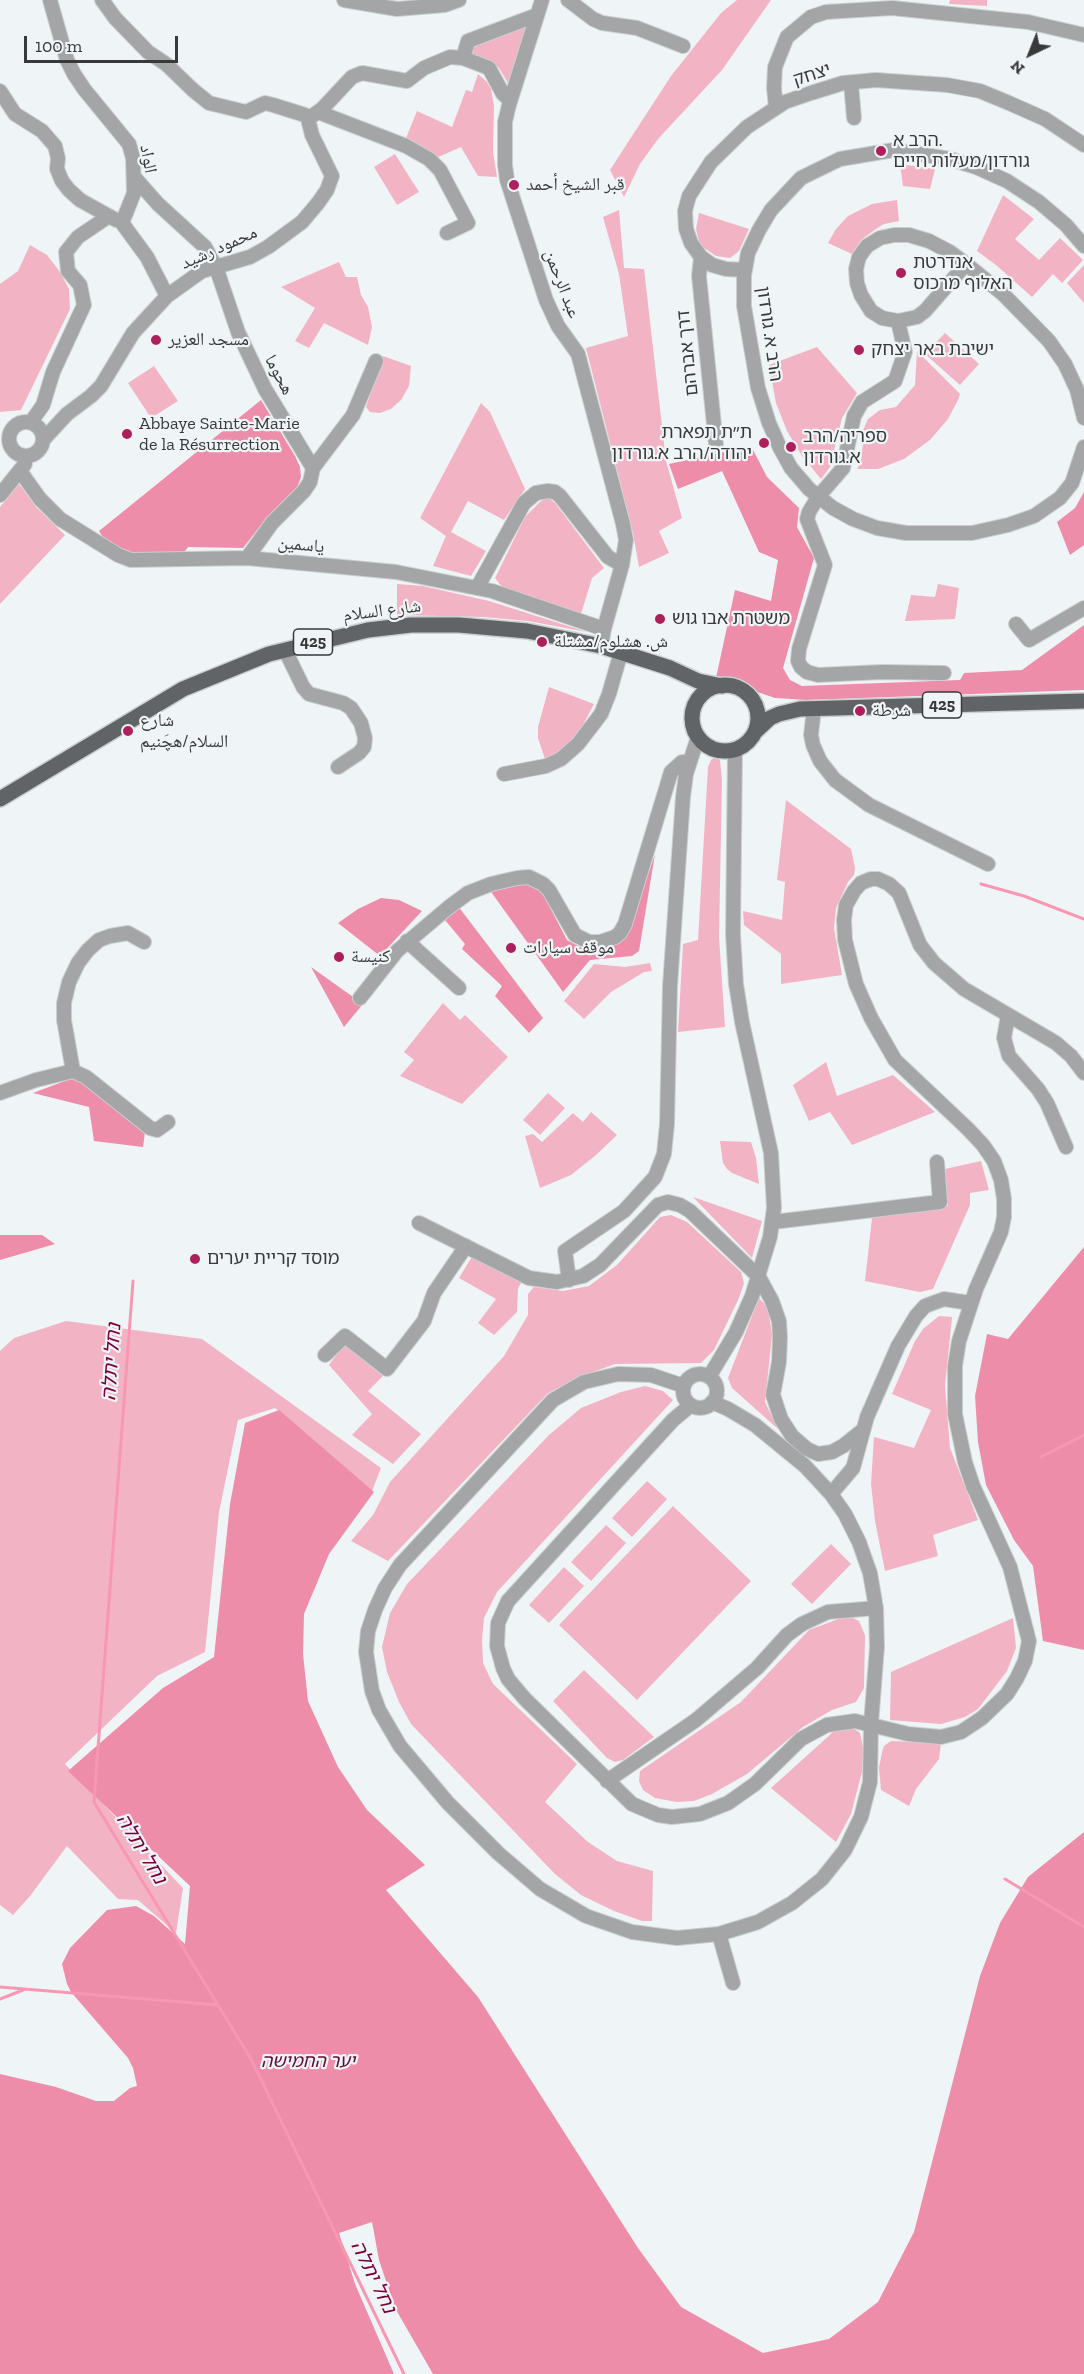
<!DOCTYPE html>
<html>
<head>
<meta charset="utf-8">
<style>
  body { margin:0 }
  #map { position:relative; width:1084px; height:2374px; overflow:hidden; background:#eff4f6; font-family:"Zilla Slab",serif }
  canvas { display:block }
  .north { position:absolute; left:1000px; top:24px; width:60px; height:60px; -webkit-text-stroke:4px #eff4f6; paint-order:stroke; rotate:223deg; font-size:16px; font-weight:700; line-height:24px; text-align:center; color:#37393a }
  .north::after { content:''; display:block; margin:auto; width:21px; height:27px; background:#37393a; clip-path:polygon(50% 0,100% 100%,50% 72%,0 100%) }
  .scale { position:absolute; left:24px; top:36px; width:154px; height:27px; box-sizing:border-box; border:3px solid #37393a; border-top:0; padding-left:8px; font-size:18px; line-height:21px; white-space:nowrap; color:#37393a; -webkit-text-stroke:4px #eff4f6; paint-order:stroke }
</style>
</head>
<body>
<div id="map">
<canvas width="1084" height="2374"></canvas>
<div class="north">N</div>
<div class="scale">100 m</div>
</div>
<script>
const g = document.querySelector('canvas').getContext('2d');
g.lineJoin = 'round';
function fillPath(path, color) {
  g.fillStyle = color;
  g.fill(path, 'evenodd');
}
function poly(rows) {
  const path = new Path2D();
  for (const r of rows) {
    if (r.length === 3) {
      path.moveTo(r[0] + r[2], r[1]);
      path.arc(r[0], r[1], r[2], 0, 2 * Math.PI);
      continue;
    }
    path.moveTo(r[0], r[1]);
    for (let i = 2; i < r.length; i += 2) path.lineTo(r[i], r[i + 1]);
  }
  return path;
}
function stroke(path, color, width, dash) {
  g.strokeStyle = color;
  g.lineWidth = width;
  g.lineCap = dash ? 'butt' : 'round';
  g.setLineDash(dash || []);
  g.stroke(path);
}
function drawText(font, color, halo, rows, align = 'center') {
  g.font = font + ' "Zilla Slab","Noto Naskh Arabic","Noto Sans Hebrew",serif';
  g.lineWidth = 4.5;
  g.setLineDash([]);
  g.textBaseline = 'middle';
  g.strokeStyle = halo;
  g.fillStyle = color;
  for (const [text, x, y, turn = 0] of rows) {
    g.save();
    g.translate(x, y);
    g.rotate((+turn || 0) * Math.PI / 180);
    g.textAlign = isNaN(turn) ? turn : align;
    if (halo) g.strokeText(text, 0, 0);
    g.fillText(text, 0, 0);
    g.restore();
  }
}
fillPath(poly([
  [737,0,771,0,722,70,658,139,640,164,624,197,610,170,671,76,721,13],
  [950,0,987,0,987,6,949,4],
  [526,26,508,83,499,68,490,60,469,55,475,42],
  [478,74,487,82,491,89,494,106,493,152,497,177,478,176,461,147,436,158,406,138,417,111,452,127,466,90,472,92],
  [395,154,419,192,397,205,374,167],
  [900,164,935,169,930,189,903,186],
  [1003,195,1034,219,1015,239,1039,260,1060,238,1083,260,1062,283,1053,274,1032,297,996,265,977,251],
  [897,200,899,221,884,224,876,229,861,240,852,254,828,243,836,229,848,216,872,204],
  [619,210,624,268,644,269,666,461,682,518,659,531,669,553,639,567,633,533,586,348,628,336,619,274,603,217],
  [699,213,749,229,739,251,730,258,716,256,700,245,696,229],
  [30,245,47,255,60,272,69,289,70,309,21,410,0,412,0,284,18,271],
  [339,262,346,277,357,277,361,295,368,307,372,327,368,345,324,323,309,348,295,341,315,308,281,287],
  [1084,265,1084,303,1067,283],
  [945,333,979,364,960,385,925,354],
  [817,347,857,393,842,418,830,467,821,479,802,456,787,431,776,403,769,365],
  [917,351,960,394,958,400,948,419,930,440,904,459,878,469,857,469,861,462,863,443,861,435,868,419,880,410,896,407,915,385],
  [383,356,411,366,409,386,401,400,391,409,380,413,370,412,366,407],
  [154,366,178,401,151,418,128,383],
  [481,403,490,412,525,489,504,520,468,501,451,532,486,551,471,576,433,566,446,536,420,518],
  [19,484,37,508,65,535,0,604,0,507],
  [549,498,555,503,604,568,592,578,581,614,502,587,495,578,525,517,541,501],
  [397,584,423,586,489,601,587,632,528,621,484,617,397,615],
  [938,584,959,588,955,619,905,621,911,595,935,597],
  [549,687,594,704,581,729,569,742,560,752,545,759,538,738,538,727],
  [715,757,720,760,722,780,719,937,725,1027,678,1032,683,944,698,940,708,767,711,760],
  [786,800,851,849,855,868,854,875,848,882,836,908,834,928,842,975,781,984,781,954,744,925,743,911,782,920,785,882,777,880],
  [650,963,652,971,644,972,611,992,584,1019,564,1001,594,964,625,967],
  [443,1003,460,1020,465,1015,508,1057,462,1104,400,1076,414,1060,404,1052],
  [826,1062,837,1096,893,1075,935,1112,852,1145,830,1112,809,1121,793,1085],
  [548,1093,565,1108,540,1135,523,1120],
  [591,1112,617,1135,596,1155,571,1175,540,1188,525,1136,533,1134,542,1142,573,1113,583,1122],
  [720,1141,751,1142,756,1158,759,1184,732,1173,727,1169,723,1163],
  [981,1161,989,1190,970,1193,970,1205,933,1289,920,1292,865,1281,872,1218,948,1206,945,1169],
  [693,1197,762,1221,752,1258],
  [671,1215,687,1222,741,1272,744,1283,739,1298,714,1350,701,1363,615,1364,582,1376,548,1393,388,1561,351,1541,373,1515,390,1482,504,1356,528,1315,528,1294,534,1287,563,1291,589,1286,617,1265,660,1217],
  [473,1255,522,1282,518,1288,517,1312,494,1335,478,1323,496,1299,459,1278],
  [759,1298,768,1308,772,1335,765,1402,778,1429,732,1388,728,1378],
  [939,1316,952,1317,945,1386,950,1448,978,1520,933,1535,938,1556,885,1571,875,1521,871,1484,874,1437,914,1448,931,1410,892,1394,915,1341,923,1329],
  [66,1321,202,1339,381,1468,372,1491,275,1408,238,1420,219,1512,205,1652,157,1676,65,1764,183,1888,176,1933,138,1900,118,1899,67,1846,30,1896,13,1915,0,1905,0,1351,14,1338],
  [344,1344,383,1376,368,1391,421,1434,393,1464,352,1435,372,1414,329,1365],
  [645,1386,663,1391,673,1400,497,1592,484,1618,482,1640,483,1663,493,1684,577,1764,545,1802,588,1842,617,1861,653,1871,652,1921,642,1921,614,1911,581,1895,555,1874,411,1724,399,1702,387,1672,382,1647,390,1613,407,1584,549,1435,581,1408,621,1392],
  [647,1481,667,1499,632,1537,612,1518],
  [673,1506,751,1581,637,1700,559,1625],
  [606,1525,626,1543,591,1581,571,1562],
  [831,1544,851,1564,812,1604,791,1584],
  [564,1567,584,1586,549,1623,529,1605],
  [851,1617,859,1621,865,1635,864,1688,856,1702,832,1710,803,1727,747,1774,712,1794,694,1801,677,1802,655,1798,643,1790,639,1781,640,1771,741,1702,809,1630,841,1618],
  [1013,1618,1016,1648,1007,1671,978,1709,965,1717,941,1724,890,1720,891,1672],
  [584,1670,654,1737,623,1760,615,1762,607,1758,553,1701],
  [853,1728,860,1733,863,1748,862,1772,851,1814,836,1842,771,1788,833,1732],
  [891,1741,941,1743,939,1759,916,1789,909,1806,881,1790,879,1768,882,1752,884,1746]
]), '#f2b4c4');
fillPath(poly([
  [261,400,295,456,300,467,301,477,297,488,265,520,243,548,188,547,183,554,133,556,122,552,104,539,99,531],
  [751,446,767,477,799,508,797,527,814,558,783,668,790,680,802,686,960,680,964,673,1022,670,1084,625,1084,690,807,700,775,698,716,678,735,590,771,601,778,560,759,552,722,471,678,489,669,464],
  [1084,492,1084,545,1070,555,1057,522,1075,508],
  [655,854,639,951,632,956,590,960,563,992,489,889,524,883,533,885,543,894,567,940,582,948,600,949,620,941,629,930],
  [381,898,399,900,422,911,380,956,338,923,358,909],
  [458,906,543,1018,529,1033,495,996,502,986,462,949,465,944,445,920],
  [311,967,363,1004,344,1027],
  [70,1079,78,1079,145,1132,143,1147,94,1141,89,1107,33,1093],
  [0,1235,42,1235,55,1244,0,1260],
  [1084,1247,1084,1650,1043,1641,1033,1566,1014,1540,986,1485,978,1442,975,1396,987,1334,1008,1339],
  [279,1410,374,1492,329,1554,304,1614,303,1654,308,1701,338,1767,367,1810,425,1865,386,1890,478,1997,638,2248,681,2307,763,2353,829,2339,878,2302,914,2232,980,1976,1000,1923,1028,1877,1084,1832,1084,2374,433,2374,395,2308,379,2260,372,2222,339,2233,355,2284,394,2374,0,2374,0,2074,56,2087,96,2101,114,2101,130,2088,137,2086,133,2068,128,2058,71,1992,67,1984,62,1964,70,1948,107,1910,136,1906,154,1916,185,1944,190,1886,68,1771,163,1688,214,1657,230,1504,245,1423]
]), '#ed8da9');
stroke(poly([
  [981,884,1024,896,1084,919],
  [133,1281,94,1802,251,2059,404,2374],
  [1041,1457,1084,1435],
  [1005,1879,1084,1927],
  [0,1987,218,2005],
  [0,1999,23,1990]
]), '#f997b3', 3);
const minor = poly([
  [50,0,67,60,74,74,84,89,129,144,133,158,134,193,122,223,147,257,167,296],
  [102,0,115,18,148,52,166,64,193,90,209,103,246,112,265,103,273,105,305,115,308,119],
  [344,0,397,9,445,5,459,0],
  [542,0,509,105,505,122,505,165,507,180,546,300,558,326,578,354,623,524,626,540,622,565,604,629,601,646],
  [568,0,593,19,602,23,637,28,683,46],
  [463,58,489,68,503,94,510,100],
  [851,83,854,118],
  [0,91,15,114,42,131,55,146,58,158,57,169,62,181,69,190,80,200,116,220],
  [776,108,774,88,775,67,787,37,811,17,826,12,892,8,1028,22,1084,35],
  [318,112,406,146,429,159,440,170,468,223,447,233],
  [308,119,322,109,352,77,362,73,407,81,424,68,450,57,463,58,468,41,537,15],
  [135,178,158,204,205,247,216,267,238,332,265,389,313,468,310,482,304,491,272,523,247,558],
  [1084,246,1066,225,1039,202,1007,181,976,167,950,159,894,150,840,159,801,178,771,210,759,230,748,253,744,276,744,306,758,388,769,423,780,448,791,468,809,489,833,508,853,519,877,528,906,533,972,533,1008,525,1034,516,1060,498,1072,483,1084,447],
  [701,257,699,276,716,445],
  [966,264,925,311,917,317,898,321,882,318,871,311,861,295,857,283,856,269,859,257,867,246,880,238,894,235,909,235,929,241,950,252,966,264,1003,294,1049,341,1065,364,1077,390,1084,418],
  [745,270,726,269,712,265,701,257,691,243,686,229,685,211,689,196,711,162,747,127,785,102,811,93,843,83,876,80,947,85,980,91,1009,103,1045,119,1084,145],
  [898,321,905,352,895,381,862,402,854,416,843,468,818,497,809,512,807,519,825,565,799,649,798,661,801,667,807,672,818,675,882,672,944,673],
  [26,439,17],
  [31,422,43,405,53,372,84,305,80,285,68,271,66,252,78,237,109,216],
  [43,440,67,414,91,396,101,386,133,333,167,296,202,271,250,257,268,247,302,222,318,203,327,190,332,176,312,135,308,119],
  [313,468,353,415,376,361],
  [20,471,40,499,60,519,118,555,131,560,247,558,396,572,492,591,604,629],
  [0,495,25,464],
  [477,588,524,503,536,493,548,491,555,492,560,496,608,557,622,565],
  [1016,624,1029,640,1084,608],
  [285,650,303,687,309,694,343,703,351,708,361,723,365,738,364,747,359,753,338,767],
  [814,709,811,735,813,745,820,761,835,780,869,805,988,864],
  [504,774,546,766,561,759,578,744,601,714,609,694,621,652],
  [407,941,459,988],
  [360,998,397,951,449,907,468,893,491,884,517,878,529,877,543,884,549,890,575,935,589,942,600,942,615,937,620,933,625,924,671,772,682,762,690,762],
  [1008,1015,1004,1038,1009,1056,1038,1089,1047,1103,1066,1147],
  [73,1071,64,1020,64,1003,69,982,78,963,88,950,99,940,110,936,128,933,144,942],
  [0,1093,36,1080,73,1071,86,1077,150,1128,157,1130,168,1122],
  [773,1222,940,1202,937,1162],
  [419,1223,529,1278,557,1282,583,1276,600,1265,658,1205,668,1202,680,1205,690,1211,759,1277,772,1301,779,1321,780,1337,779,1362,773,1395,781,1419,792,1436,807,1449,818,1454,832,1452,843,1446,863,1430],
  [569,1280,565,1251,624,1211,655,1177,664,1154,667,1124,670,986,683,797,686,774,698,737],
  [325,1355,345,1336,387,1369,424,1321,434,1293,466,1246],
  [700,1391,17],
  [709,1377,736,1332,752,1296,770,1237,774,1208,771,1153,742,1022,736,984,733,934,735,750],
  [684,1386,651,1375,618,1374,584,1382,553,1400,400,1565,385,1588,375,1610,368,1631,366,1652,372,1691,379,1710,400,1746,448,1803,498,1853,540,1889,586,1916,632,1932,677,1938,719,1934,758,1922,792,1903,822,1879,845,1850,861,1817,870,1782,871,1724,877,1647,876,1608,870,1573,859,1542,845,1514,831,1494,805,1466,755,1425,728,1409,712,1402],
  [691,1405,673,1420,508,1601,498,1623,497,1646,503,1668,508,1679,525,1699,632,1804,658,1815,672,1817,700,1814,728,1803,755,1784,801,1739,827,1725,855,1721,908,1734,941,1737,961,1732,982,1718,1007,1694,1017,1678,1025,1661,1029,1641,1010,1567,973,1486,965,1462,955,1414,955,1366,959,1341,976,1289,1001,1232,1004,1217,1004,1199,1001,1180,994,1161,983,1145,968,1129,895,1060,871,1018,856,984,845,940,844,920,846,905,854,891,861,883,871,879,878,879,889,884,899,893,920,945,934,963,964,989,1056,1043,1071,1056,1084,1073],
  [831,1494,853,1468,867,1417,898,1346,916,1316,925,1306,944,1299,970,1303],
  [607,1781,696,1720,757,1668,787,1635,802,1624,828,1612,876,1608],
  [719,1934,733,1983]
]);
const major = poly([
  [725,718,33],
  [756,731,770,718,779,714,800,709,1084,701],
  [0,799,183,689,269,654,368,630,411,625,459,625,527,631,601,646,670,668,698,681,722,686]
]);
stroke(minor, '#cacfd0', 16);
stroke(major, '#cacfd0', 18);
stroke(minor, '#a3a5a6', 14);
stroke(major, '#616466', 15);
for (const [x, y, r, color] of [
  [881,151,6,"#ae205c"],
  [514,185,6,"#ae205c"],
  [901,273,6,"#ae205c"],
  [156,340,6,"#ae205c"],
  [859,350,6,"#ae205c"],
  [127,434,6,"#ae205c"],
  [764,443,6,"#ae205c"],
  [791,447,6,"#ae205c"],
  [660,619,6,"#ae205c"],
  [542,642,6,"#ae205c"],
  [860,711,6,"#ae205c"],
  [128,731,6,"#ae205c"],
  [511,948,6,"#ae205c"],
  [339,957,6,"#ae205c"],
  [195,1259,6,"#ae205c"]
]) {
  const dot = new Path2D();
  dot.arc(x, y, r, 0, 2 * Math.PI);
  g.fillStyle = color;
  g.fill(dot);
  stroke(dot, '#eff4f6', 2);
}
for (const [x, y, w] of [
  [313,642,39],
  [942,705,39]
]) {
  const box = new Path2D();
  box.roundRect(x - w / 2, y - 13, w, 26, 4.5);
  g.fillStyle = '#eff4f6';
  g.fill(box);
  stroke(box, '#37393a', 1.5);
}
drawText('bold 16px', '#37393a', null, [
  ["425",313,642],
  ["425",942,705]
]);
drawText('18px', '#37393a', '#eff4f6', [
  ["יצחק",812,75,-18],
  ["الواد",148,159,79],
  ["محمود رشيد",219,248,-24],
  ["عبد الرحمن",562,284,69],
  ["הרב א. גורדון",769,334,82],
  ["דרך אברהם",688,353,-96],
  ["هحوما",279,375,62],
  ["ياسمين",301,545,5],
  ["شارع السلام",382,611,-7]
]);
drawText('18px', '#37393a', '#eff4f6', [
  ["הרב א.",893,141],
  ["גורדון/מעלות חיים",893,162],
  ["قبر الشيخ أحمد",526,185],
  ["אנדרטת",913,263],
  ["האלוף מרכוס",913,284],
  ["مسجد العزير",168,340],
  ["ישיבת באר יצחק",871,350],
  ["Abbaye Sainte-Marie",139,424],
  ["de la Résurrection",139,445],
  ["ת״ת תפארת",752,433,"right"],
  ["יהודה/הרב א.גורדון",752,454,"right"],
  ["ספריה/הרב",803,437],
  ["א.גורדון",803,458],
  ["משטרת אבו גוש",672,619],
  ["ش. هشلوم/مشتلة",554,642],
  ["شرطة",872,711],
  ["شارع",140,721],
  ["السلام/هچَنيم",140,742],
  ["موقف سيارات",523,948],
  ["كنيسة",351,957],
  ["מוסד קריית יערים",207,1259]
], 'left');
drawText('italic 18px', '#610b30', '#eff4f6', [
  ["יער החמישה",308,2062]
]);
drawText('italic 20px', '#79003b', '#eff4f6', [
  ["נחל יתלה",112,1362,-86],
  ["נחל יתלה",141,1849,59],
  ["נחל יתלה",373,2277,64]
]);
</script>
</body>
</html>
